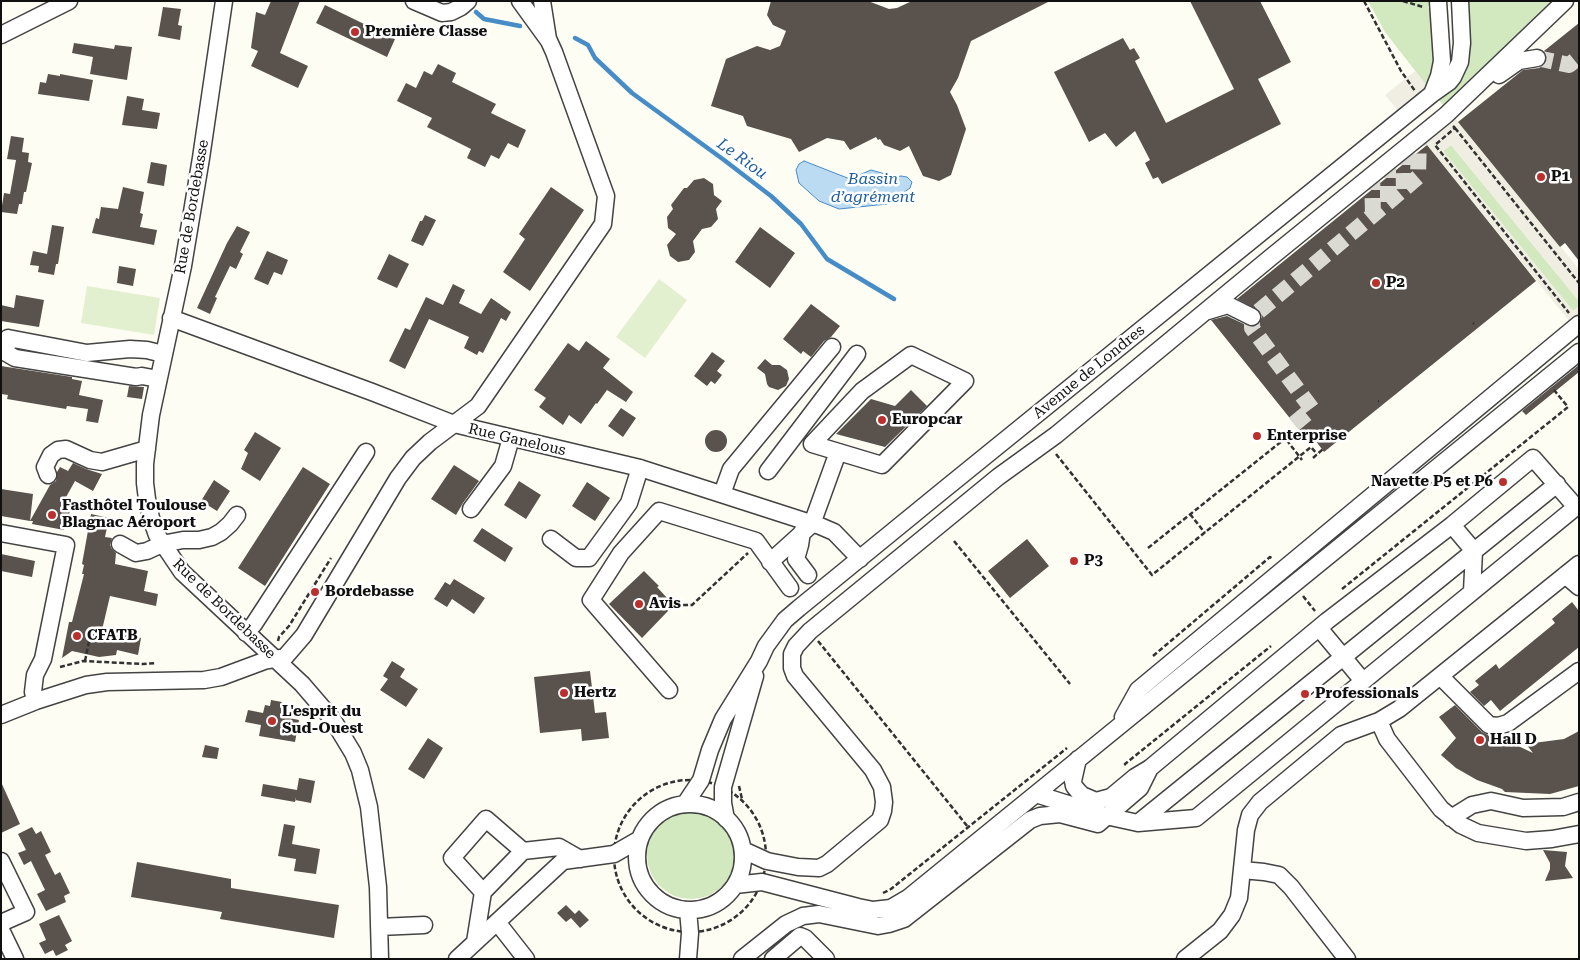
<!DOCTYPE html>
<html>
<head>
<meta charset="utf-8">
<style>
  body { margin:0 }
  #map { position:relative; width:1580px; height:960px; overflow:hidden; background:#fefdf4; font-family:"Roboto Serif",serif }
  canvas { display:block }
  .frame { position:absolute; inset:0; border:2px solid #101010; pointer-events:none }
</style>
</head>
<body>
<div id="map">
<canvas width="1580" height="960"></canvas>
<div class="frame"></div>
</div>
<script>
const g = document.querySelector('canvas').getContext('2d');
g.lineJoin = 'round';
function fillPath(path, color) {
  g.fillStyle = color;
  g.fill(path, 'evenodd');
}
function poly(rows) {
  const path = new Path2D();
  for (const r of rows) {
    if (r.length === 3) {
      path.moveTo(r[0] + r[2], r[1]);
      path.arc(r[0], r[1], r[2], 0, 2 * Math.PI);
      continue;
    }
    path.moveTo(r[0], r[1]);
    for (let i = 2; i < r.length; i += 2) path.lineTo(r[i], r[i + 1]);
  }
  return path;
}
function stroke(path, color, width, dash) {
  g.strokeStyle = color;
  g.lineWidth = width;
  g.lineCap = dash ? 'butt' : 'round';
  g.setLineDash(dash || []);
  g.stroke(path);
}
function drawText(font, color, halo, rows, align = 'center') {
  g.font = font + ' "Roboto Serif",serif';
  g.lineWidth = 5;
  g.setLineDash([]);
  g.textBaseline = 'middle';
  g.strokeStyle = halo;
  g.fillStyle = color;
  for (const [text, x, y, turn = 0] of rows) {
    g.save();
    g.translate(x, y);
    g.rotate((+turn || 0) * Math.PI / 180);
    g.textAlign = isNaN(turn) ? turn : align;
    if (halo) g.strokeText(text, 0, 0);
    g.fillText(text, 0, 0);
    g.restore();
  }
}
fillPath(poly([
  [1368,1,1431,1,1432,5,1428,6,1428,8,1432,8,1436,62,1427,86,1385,32],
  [1467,1,1551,1,1443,105,1438,99,1470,41],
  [1451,145,1579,301,1579,306,1573,311,1443,151],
  [691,855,44]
]), '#d2e8be');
fillPath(poly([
  [659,279,687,300,645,358,616,337],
  [87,286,160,298,154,335,81,323]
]), '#e3f0d0');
fillPath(poly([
  [1415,71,1427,86,1424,91,1399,112,1385,95],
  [1454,117,1579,269,1579,301,1451,145,1443,151,1573,311,1579,306,1579,314,1570,322,1427,145,1425,141]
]), '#f0ede2');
const water = poly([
  [804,161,850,179,871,170,896,177,901,176,907,177,912,182,910,188,887,204,839,209,819,201,799,183,796,170,799,164,804,161]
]);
fillPath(water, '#bbdbf3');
stroke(water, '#468cc7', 1);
stroke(poly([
  [476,12,484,19,520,26],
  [575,38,588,45,595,58,632,93,724,160,771,196,801,224,827,259,894,299]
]), '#468cc7', 4.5);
fillPath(poly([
  [271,1,300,1,280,53,308,66,298,88,251,66,258,51,251,48,256,12,265,15],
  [771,1,868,1,889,9,897,8,912,1,1050,1,971,41,958,78,950,92,957,105,966,129,951,175,939,181,923,176,909,146,900,151,884,145,880,139,878,140,876,137,850,150,844,141,827,138,799,152,791,139,747,126,743,116,711,106,726,59,757,46,770,50,780,46,786,31,773,25,767,15],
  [1190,1,1260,1,1291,62,1258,79,1281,124,1162,184,1158,177,1153,179,1145,163,1150,160,1135,131,1116,147,1105,133,1089,142,1054,72,1123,38,1130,50,1134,48,1140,58,1135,61,1166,123,1234,89],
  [325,5,395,39,387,57,316,23],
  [163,7,181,9,178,25,182,26,180,40,158,36],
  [1579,23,1579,261,1565,243,1560,247,1458,122,1523,70,1539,68,1544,65,1547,57,1544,51],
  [74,43,114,49,115,45,132,47,127,80,90,74,93,57,72,53],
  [438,64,456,73,452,82,496,104,491,113,526,130,518,148,508,143,499,159,491,155,485,167,467,158,471,149,427,127,432,118,397,101,406,83,416,88,424,71,432,75],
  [48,74,60,76,60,74,93,80,89,101,38,94,40,82,46,83],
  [127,96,144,99,142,110,160,113,157,129,122,125],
  [11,136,24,138,22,152,29,153,28,162,32,163,26,192,24,192,22,204,19,204,17,214,1,212,4,193,10,194,16,160,7,159],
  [1427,145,1536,281,1324,452,1310,433,1305,437,1211,320,1227,316,1248,326,1253,327,1258,325,1262,317,1260,311,1237,299],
  [151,162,167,165,164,186,147,183],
  [704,178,713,184,714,195,722,201,716,209,718,219,711,227,702,229,693,241,695,252,689,260,678,262,670,256,667,245,676,234,668,228,667,217,673,209,671,205,684,188,687,188,694,180],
  [123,187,144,192,140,213,143,214,140,227,157,230,154,245,92,233,96,218,99,219,101,207,118,209],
  [551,187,584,210,530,291,503,272,525,239,519,234],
  [425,215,436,220,423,246,411,241,420,221,422,221],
  [52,225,64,227,58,264,56,264,54,275,38,272,39,266,30,265,33,251,47,254],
  [237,226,250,232,240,252,243,254,236,269,230,266,215,297,217,298,210,314,197,308,227,243],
  [760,227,795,253,770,288,735,262],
  [267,251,288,260,282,275,274,272,268,285,254,279],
  [389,254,409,264,397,288,377,279],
  [119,266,136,269,133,286,117,283],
  [453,284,465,290,459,303,481,314,491,298,511,312,506,321,501,318,483,353,479,351,477,355,464,348,469,337,429,319,405,369,389,361,405,328,410,330,426,297,443,305],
  [16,295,44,300,39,327,1,321,1,305,14,308],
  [811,304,840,326,831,337,824,341,811,357,803,351,801,354,783,339],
  [586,341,610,359,603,368,633,392,626,402,607,390,597,404,596,403,581,424,569,415,563,425,539,407,546,398,534,390,568,343,579,351],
  [712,352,725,361,717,371,722,375,715,384,711,381,707,386,694,376],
  [765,359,772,365,780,365,787,370,789,379,786,386,778,390,769,387,767,384,765,374,757,368],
  [1579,365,1579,372,1526,415,1522,411],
  [1,366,72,377,72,379,82,381,79,395,103,400,98,423,86,421,88,409,67,406,66,409,7,399,8,395,1,394],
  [129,386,144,387,142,399,127,397],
  [911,390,927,406,885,447,836,434,871,399,895,406],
  [621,408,636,418,623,437,608,426],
  [716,441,11],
  [255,432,281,448,260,481,241,469,248,453,244,450],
  [73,463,86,469,102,474,93,491,75,481,60,508,70,510,67,525,65,525,64,530,32,524,33,521,30,521,50,485,56,481,57,472,60,467,68,471],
  [454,465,479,481,463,503,456,515,431,499],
  [303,467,330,484,265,586,238,568],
  [214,480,230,491,217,511,201,501],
  [519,481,541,495,526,519,504,505],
  [587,482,610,498,595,521,572,506],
  [1,489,33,494,30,521,1,516],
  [91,514,109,518,105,537,112,538,110,545,112,549,116,553,115,564,148,571,144,591,158,594,156,606,110,596,102,630,141,638,138,655,117,650,116,655,99,657,72,651,62,658,69,622,72,622,84,574,82,574,84,565,82,564],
  [482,528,513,548,505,562,473,541],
  [1027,539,1049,566,1010,598,988,571],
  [1,554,35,561,32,577,1,571],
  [644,571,659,586,657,587,668,599,668,611,642,638,609,604],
  [454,579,485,598,474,614,452,599,447,607,434,599,445,582,450,585],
  [1572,602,1579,611,1579,647,1500,711,1491,700,1484,706,1470,692,1479,685,1475,681,1496,664,1499,669,1555,623,1552,619],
  [392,661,405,669,400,677,418,689,406,707,380,690,388,679,383,676],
  [590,671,595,713,606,712,609,738,582,741,581,729,540,733,534,677],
  [271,700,282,702,281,708,285,709,284,717,299,720,295,742,259,736,261,725,245,722,248,710,263,713,265,705,270,706],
  [1455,705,1482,732,1488,735,1497,736,1533,753,1526,744,1564,739,1579,731,1579,786,1550,794,1505,792,1502,789,1477,780,1456,768,1441,755,1456,738,1439,717],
  [428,738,443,748,424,779,408,769],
  [205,745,219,748,217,759,202,757],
  [299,778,315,781,311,803,295,800,296,797,295,802,261,796,263,784,297,790],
  [1,782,20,824,1,833],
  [284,824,295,826,292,844,320,849,316,874,294,871,296,859,278,856],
  [32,827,36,834,41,831,51,852,45,855,55,875,60,872,70,893,64,896,66,902,46,911,37,894,45,890,31,861,24,865,18,853,26,850,18,834],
  [1543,850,1567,852,1565,866,1573,878,1545,881,1550,869,1550,863],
  [137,862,231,879,231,888,339,905,334,938,220,919,222,912,131,897],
  [566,905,575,914,579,910,589,920,580,928,571,918,566,922,557,913],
  [59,915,72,941,65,945,68,950,56,956,53,950,45,954,39,943,46,940,39,924]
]), '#59524d');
stroke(poly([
  [1537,58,1569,65,1579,57],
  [1403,149,1404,189],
  [1388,162,1388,202],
  [1372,174,1373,215],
  [1294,424,1312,409,1252,328,1252,317,1418,177,1419,137]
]), '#dad9d2', 16, [16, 8]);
const minor = poly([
  [224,1,201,158,183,266,151,415,145,464,145,483,147,499,151,518,157,535,182,572,302,684,333,720,353,753,360,770,369,807,378,887,380,959],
  [414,1,442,13,451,12,461,7,468,1],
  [542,1,548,39],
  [1,35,69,1],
  [1499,75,1519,61,1537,58],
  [1432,94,1439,76,1442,61,1438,1],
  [1208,311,1228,305,1252,317],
  [171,318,372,392,454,424,640,468,820,526,834,532,860,559],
  [1,350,15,358,136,377,142,376,158,379],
  [6,352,8,338,87,353,130,349,147,350,163,354],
  [911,355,965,381,882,465,812,444,862,391,911,355],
  [768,471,857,354],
  [48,475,45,467,51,455,58,450,66,449,90,460,102,462,147,449],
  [722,494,731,469,832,347],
  [471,509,503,466,511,438],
  [1452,525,1474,551,1472,592],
  [802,532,800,545,796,559,808,575],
  [1,533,66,545,43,659,35,675,33,692,36,701],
  [551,539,576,558,589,558,629,503,640,468],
  [120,544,136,553,147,551,162,544,183,540,199,540,212,537,221,532,230,524,237,515],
  [770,562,812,524,838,452],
  [1565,575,1579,587],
  [1319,628,1363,681],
  [246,633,254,624,366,452],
  [1440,676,1489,725,1498,726,1508,723,1579,671],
  [669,690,591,600,621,553,659,511,756,541,790,588],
  [1,715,36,701,86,685,107,682,204,680,221,677,264,661,285,657,304,635,398,478,413,458,430,442,478,406,603,224,606,196,554,52,549,41,520,1],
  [1123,717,1138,690,1579,324],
  [1379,721,1387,739,1441,809,1461,825,1478,833,1526,841,1552,839,1579,834],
  [1036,794,1106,816,1138,823,1196,818,1576,507,1533,458,1452,525,1327,621,1150,768,1135,777,1111,797,1096,801,1082,795,1078,791,1074,786,1073,781,1078,759],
  [690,857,53],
  [685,804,701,780,710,750,723,719,759,661,766,646,785,620,799,608,946,488,1432,94,1449,82,1453,77,1460,62,1462,43,1460,1],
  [1451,818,1472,805,1491,801,1523,808,1563,807,1579,802],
  [726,819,723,803,723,787,755,676],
  [1138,823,1557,484],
  [743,850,767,861,798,867,819,868,827,864,880,820,883,811,884,802,882,787,873,770,795,676,792,668,792,654,796,646,810,631,998,477,1056,435,1270,258,1446,115,1565,1],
  [1,861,26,912,1,923],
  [1242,870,1264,872,1279,875,1291,887,1347,959],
  [735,885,762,882,858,907,873,910,891,908,908,898,1579,352],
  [483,892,452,858,486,819,523,851],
  [688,910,690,933,688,959],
  [497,922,526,959],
  [379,927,424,925],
  [1,930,15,959],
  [475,942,483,892,523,851,559,847,580,859],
  [457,959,563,861,614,854,640,839],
  [742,959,786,924,803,916,819,914,878,926,889,924,904,919,1030,820,1040,816,1060,814,1098,824,1140,788,1150,768],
  [773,959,800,936,805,938,826,959],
  [1185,959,1220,931,1232,915,1239,898,1246,830,1250,815,1260,802,1341,735,1379,721,1399,709,1579,564]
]);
stroke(minor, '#434343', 19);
stroke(poly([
  [1364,1,1401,71,1415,91],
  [1403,1,1423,7],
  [1453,126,1455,128,1435,145,1569,313],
  [1455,128,1579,283],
  [1473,323,1474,324],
  [1378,401,1379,401],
  [1282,434,1302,460],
  [1056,454,1152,575,1311,447,1317,454],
  [1313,458,1323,449],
  [1190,514,1205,533],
  [954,541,1070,684],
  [1148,548,1292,433],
  [1342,589,1568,407,1554,390],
  [1303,596,1315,611],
  [668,605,692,605,748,553],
  [278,641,279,637,289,626,331,558],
  [818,641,968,827],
  [1153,656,1270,557,1273,559],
  [85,661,92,627],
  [60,667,83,661,143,664,156,663],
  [1126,765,1125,764,1271,646],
  [690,856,76],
  [739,786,742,799],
  [883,893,891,889,1067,748]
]), '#323232', 2.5, [5, 2.5]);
stroke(minor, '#fff', 16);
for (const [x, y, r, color] of [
  [355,32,5,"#ba302e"],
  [1541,177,5,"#ba302e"],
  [1376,283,5,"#ba302e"],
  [882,420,5,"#ba302e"],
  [1257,436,5,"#ba302e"],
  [1503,482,5,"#ba302e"],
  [52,515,5,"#ba302e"],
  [1074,561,5,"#ba302e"],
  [315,592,5,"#ba302e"],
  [639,604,5,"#ba302e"],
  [77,636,5,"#ba302e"],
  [564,693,5,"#ba302e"],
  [1305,694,5,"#ba302e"],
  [272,721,5,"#ba302e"],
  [1480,740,5,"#ba302e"]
]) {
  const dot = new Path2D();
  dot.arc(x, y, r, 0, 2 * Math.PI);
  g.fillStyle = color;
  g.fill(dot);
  stroke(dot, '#fff', 2);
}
drawText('bold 15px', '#101010', '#fff', [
  ["Première Classe",365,32],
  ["P1",1551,177],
  ["P2",1386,283],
  ["Europcar",892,420],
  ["Enterprise",1267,436],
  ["Navette P5 et P6",1493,482,"right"],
  ["Fasthôtel Toulouse",62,506],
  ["Blagnac Aéroport",62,523],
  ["P3",1084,561],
  ["Bordebasse",325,592],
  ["Avis",649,604],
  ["CFATB",87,636],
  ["Hertz",574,693],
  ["Professionals",1315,694],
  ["L'esprit du",282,712],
  ["Sud-Ouest",282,729],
  ["Hall D",1490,740]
], 'left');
drawText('15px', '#101010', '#fff', [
  ["Rue de Bordebasse",192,207,-80],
  ["Avenue de Londres",1089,372,-39],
  ["Rue Ganelous",517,440,13],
  ["Rue de Bordebasse",224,609,44]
]);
drawText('italic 16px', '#1e5e9d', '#fff', [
  ["Le Riou",742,159,36],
  ["Bassin",873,179],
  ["d’agrément",873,197]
]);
</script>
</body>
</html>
